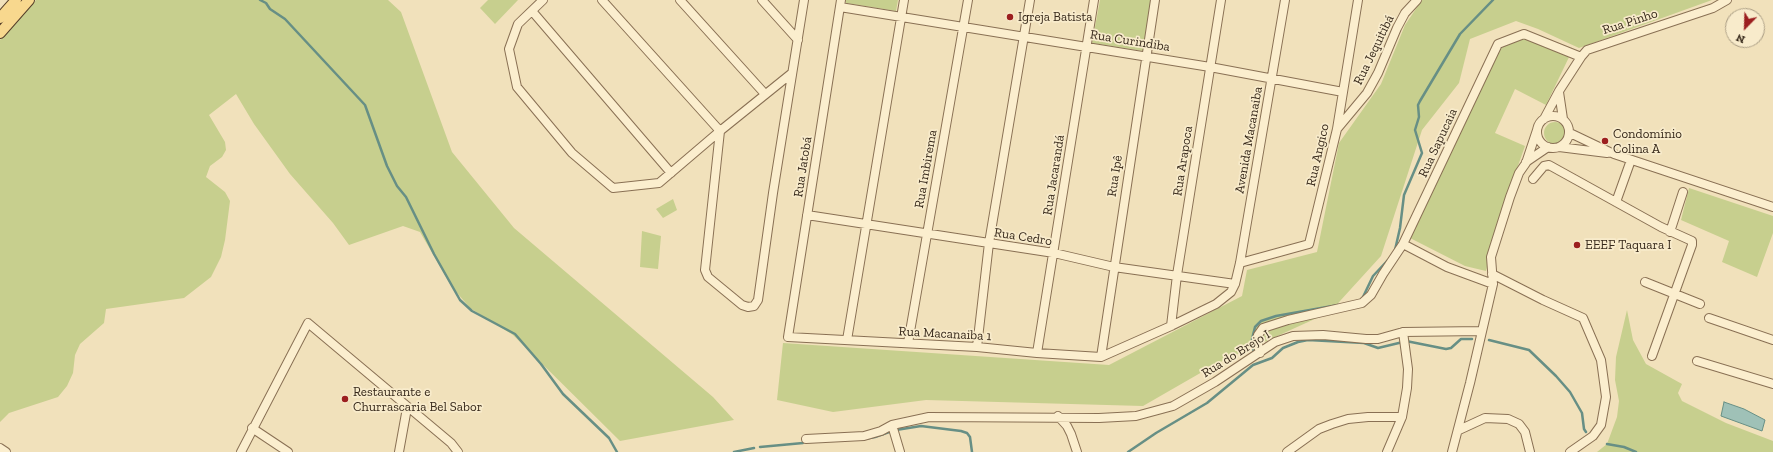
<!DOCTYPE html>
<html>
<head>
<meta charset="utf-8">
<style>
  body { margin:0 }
  #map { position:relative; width:1773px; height:452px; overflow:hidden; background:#f1e1bb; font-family:"Zilla Slab",serif }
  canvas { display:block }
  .north { position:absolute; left:1725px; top:8px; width:40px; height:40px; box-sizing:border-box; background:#f8ebcb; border:1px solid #aa9d84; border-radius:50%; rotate:203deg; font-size:11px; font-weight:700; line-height:16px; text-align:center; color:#36281a }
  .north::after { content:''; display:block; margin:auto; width:14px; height:18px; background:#9c1f1f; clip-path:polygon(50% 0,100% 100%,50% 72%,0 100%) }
</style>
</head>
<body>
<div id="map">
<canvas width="1773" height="452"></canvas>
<div class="north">N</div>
</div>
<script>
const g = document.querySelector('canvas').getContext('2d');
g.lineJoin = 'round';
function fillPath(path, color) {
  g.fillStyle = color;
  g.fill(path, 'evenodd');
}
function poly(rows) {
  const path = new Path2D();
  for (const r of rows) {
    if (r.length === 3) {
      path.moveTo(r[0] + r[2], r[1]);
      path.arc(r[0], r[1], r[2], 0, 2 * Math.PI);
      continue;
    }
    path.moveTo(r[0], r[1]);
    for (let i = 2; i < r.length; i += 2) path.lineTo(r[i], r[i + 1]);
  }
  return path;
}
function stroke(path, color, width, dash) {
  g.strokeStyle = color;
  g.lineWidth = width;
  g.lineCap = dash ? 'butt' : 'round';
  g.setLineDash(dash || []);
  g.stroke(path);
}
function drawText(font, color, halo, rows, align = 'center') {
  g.font = font + ' "Zilla Slab",serif';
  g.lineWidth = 3.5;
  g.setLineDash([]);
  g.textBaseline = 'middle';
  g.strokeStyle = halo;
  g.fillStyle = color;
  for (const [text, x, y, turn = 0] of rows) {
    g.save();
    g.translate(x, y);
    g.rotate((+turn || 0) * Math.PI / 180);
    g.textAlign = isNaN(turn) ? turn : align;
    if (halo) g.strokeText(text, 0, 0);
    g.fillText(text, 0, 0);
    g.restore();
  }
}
fillPath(poly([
  [36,0,388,0,401,12,452,152,514,228,713,397,734,420,620,441,513,335,470,308,452,287,420,232,403,226,349,245,333,223,290,174,254,124,236,94,209,115,225,142,226,150,222,157,210,166,206,177,225,192,230,201,225,240,221,257,211,277,184,298,106,309,104,323,80,344,75,355,73,373,67,386,58,397,9,413,0,422,0,40],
  [488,0,518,0,495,24,480,8],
  [846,0,898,0,896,11,846,3],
  [1100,0,1151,0,1143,51,1092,43],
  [1422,0,1712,0,1579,48,1538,29,1516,21,1470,39,1459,83,1422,130,1381,256,1330,312,1216,364,1143,406,926,400,833,412,777,400,783,343,1109,365,1242,296,1247,270,1317,252,1339,143,1381,84,1405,25],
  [1518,37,1570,55,1546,105,1515,89,1495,133,1525,146,1503,208,1486,271,1465,266,1410,238,1497,51],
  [1555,133,11],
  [1689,188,1773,216,1773,233,1757,277,1722,262,1729,241,1681,220],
  [673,199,677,210,663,218,656,209],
  [642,231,661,236,658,269,640,267],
  [1627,310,1633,340,1646,364,1682,384,1678,393,1682,401,1726,423,1773,441,1773,452,1597,452,1607,444,1617,417,1619,401,1615,380,1616,357]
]), '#c7cf8e');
const water = poly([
  [1724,402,1744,409,1765,420,1762,431,1721,416,1724,402]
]);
fillPath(water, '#9fc1b7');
stroke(water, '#678f85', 1);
stroke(poly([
  [260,0,266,3,270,9,285,19,365,105,387,166,397,186,406,197,434,254,460,300,472,311,515,334,541,364,563,394,609,438,617,452],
  [1395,250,1400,228,1404,195,1422,153,1415,130,1419,117,1418,105,1420,101,1460,34,1493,0],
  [1363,297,1373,276,1388,260],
  [1489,340,1529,350,1556,376,1570,392,1582,413,1584,429,1586,432],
  [1406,341,1446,349,1451,348,1461,339,1472,339],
  [1254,354,1252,339,1255,327,1261,321,1276,316,1338,305],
  [896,430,921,426,961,431,967,433,970,437,972,452],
  [864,439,875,437,892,431],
  [1607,444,1624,447,1636,452],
  [760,447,803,443],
  [734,452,754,448],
  [1128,452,1156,433,1207,403,1253,365,1272,358,1283,348,1298,342,1308,340,1364,343,1378,348,1403,342]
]), '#678f85', 2.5);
const minor = poly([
  [543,0,518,24,509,49,517,87,572,153,613,188,659,183,720,131,602,0],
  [680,0,765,94],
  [762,0,798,40],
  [841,0,788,337,977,347,1037,353,1101,357,1171,326,1216,304,1231,292,1235,284,1240,263,1285,0],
  [840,7,1210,67,1343,92],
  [532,11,671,173],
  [792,73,720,131,705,270,708,277,742,305,748,307,754,306,758,300,773,193,804,0],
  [1559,92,1563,119],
  [1553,132,16],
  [1544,119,1559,91,1581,57,1587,50,1713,8,1727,0],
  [1337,129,1367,93,1378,73,1397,28,1405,13,1417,0],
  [1570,133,1614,154,1773,207],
  [1559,147,1607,153],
  [1526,162,1548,147],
  [1533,179,1544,166,1549,165,1661,227,1692,241,1692,245,1652,356],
  [1616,202,1631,160],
  [807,215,1054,253,1114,267,1235,284],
  [1670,232,1683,192],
  [1403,244,1447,267,1493,284],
  [1240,263,1309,244,1337,129,1358,0],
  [1492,274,1543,300,1583,318,1601,360,1606,397,1601,425,1593,436,1570,452],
  [1645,282,1700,304],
  [1709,318,1773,340],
  [1171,326,1177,275,1221,0],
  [847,340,904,0],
  [908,343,968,0],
  [977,347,989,243,1030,0],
  [1037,353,1094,0],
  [1260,353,1257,340,1258,335,1263,328,1288,320,1362,303,1371,295,1383,274,1403,244,1498,44,1524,34,1581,57],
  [1101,357,1155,0],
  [1697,361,1773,384],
  [1058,416,1067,426,1071,434,1077,452],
  [892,425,900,452],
  [252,428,288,452],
  [1459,430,1485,418,1508,419,1519,424,1525,432,1530,452],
  [806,439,864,436,881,431,892,425,929,417,1099,418,1136,416,1173,406,1215,382,1275,342,1293,336,1323,335,1366,339,1378,339,1403,332,1482,331],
  [0,448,6,452],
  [241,452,308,323,451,443,458,452],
  [399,452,407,408],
  [1287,452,1319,429,1332,424,1348,419,1368,417,1402,417],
  [1387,452,1402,417,1407,388,1408,369,1403,332],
  [1452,452,1470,383,1493,284,1491,257,1510,197,1519,173,1526,163,1537,130]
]);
const major = poly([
  [0,18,16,0],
  [0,33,29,0]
]);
stroke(minor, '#897054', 10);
stroke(major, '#553e29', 12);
stroke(minor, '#fbeece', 8);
stroke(major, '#f8d88e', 10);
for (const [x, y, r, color] of [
  [1010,17,4,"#9c1f1f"],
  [1605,141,4,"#9c1f1f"],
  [1577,245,4,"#9c1f1f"],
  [345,399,4,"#9c1f1f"]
]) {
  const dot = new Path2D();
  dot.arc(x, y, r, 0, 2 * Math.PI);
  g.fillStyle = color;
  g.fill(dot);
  stroke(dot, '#f8ebcb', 1.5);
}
drawText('13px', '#36281a', '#f8ebcb', [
  ["Igreja Batista",1018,17],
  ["Condomínio",1613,134],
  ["Colina A",1613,149],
  ["EEEF Taquara I",1585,245],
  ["Restaurante e",353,392],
  ["Churrascaria Bel Sabor",353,407]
], 'left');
drawText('13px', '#36281a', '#f8ebcb', [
  ["Rua Pinho",1630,22,-18],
  ["Rua Curindiba",1130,41,9],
  ["Rua Jequitibá",1374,50,-64],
  ["Avenida Macanaiba",1249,140,-80],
  ["Rua Sapucaia",1438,143,-65],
  ["Rua Angico",1318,155,-77],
  ["Rua Arapoca",1183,161,-81],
  ["Rua Jatobá",803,167,-81],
  ["Rua Imbirema",926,169,-80],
  ["Rua Jacarandá",1054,175,-81],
  ["Rua Ipê",1115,176,-81],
  ["Rua Cedro",1023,237,9],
  ["Rua Macanaiba 1",945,334,3],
  ["Rua do Brejo I",1236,354,-32]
]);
</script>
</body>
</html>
